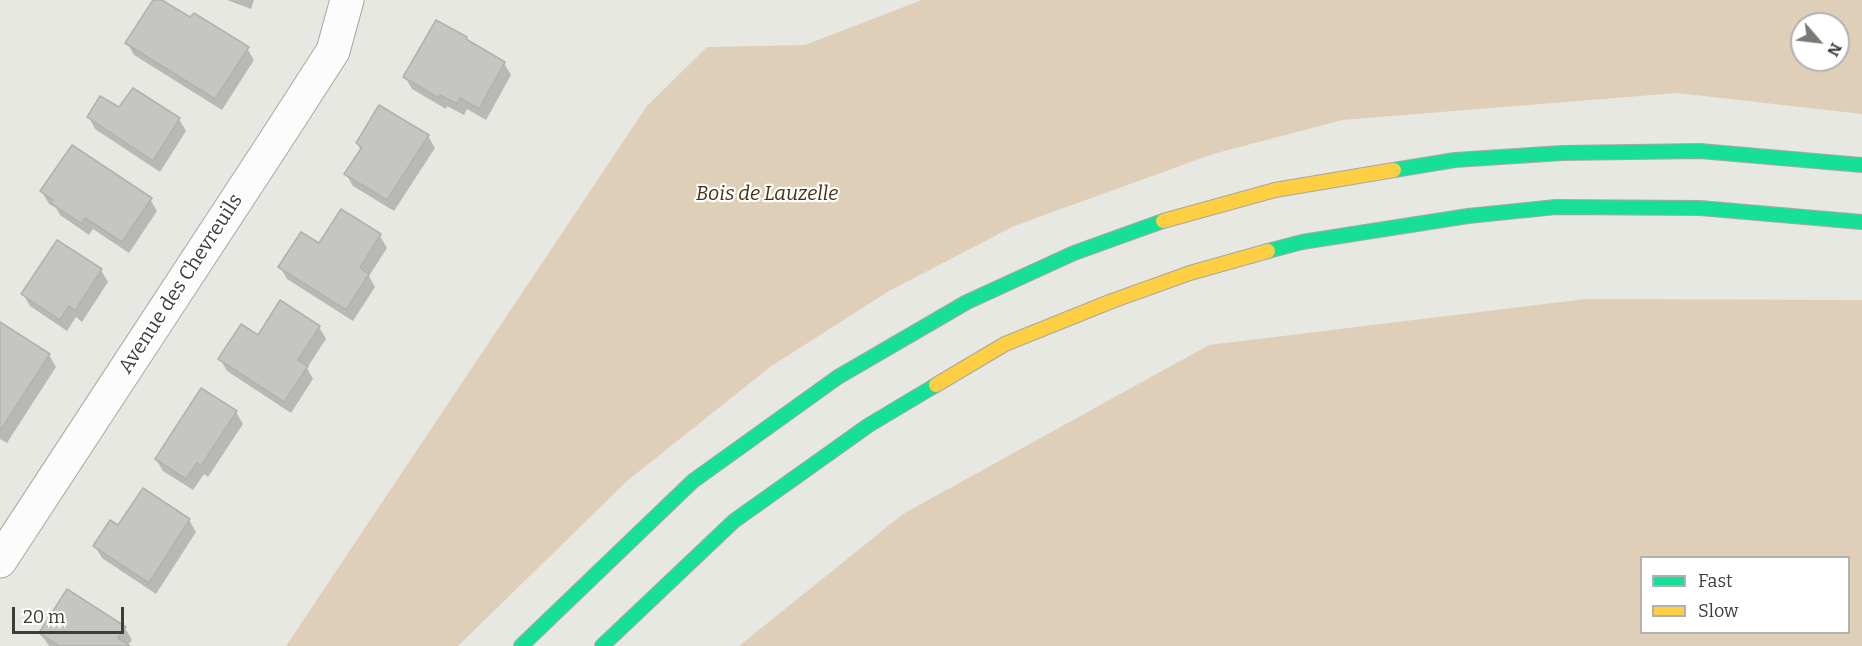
<!DOCTYPE html>
<html>
<head>
<meta charset="utf-8">
<style>
  body { margin:0 }
  #map { position:relative; width:1862px; height:646px; overflow:hidden; background:#e7e8e2; font-family:Bitter,serif }
  canvas { display:block }
  .legend { position:absolute; left:1640px; top:556px; width:210px; height:78px; box-sizing:border-box; background:#fff; border:2px solid #b1b2af; margin:0; padding:8px 10px; list-style:none; font-size:18px; color:#3d3e38 }
  .legend li { display:flex; align-items:center; gap:12px; height:30px }
  .legend b { width:30px; border:2px solid #b1b2af }
  .north { position:absolute; left:1790px; top:12px; width:60px; height:60px; box-sizing:border-box; background:#fff; border:2px solid #b1b2af; border-radius:50%; rotate:118deg; font-size:16px; font-weight:700; line-height:24px; text-align:center; color:#3d3e38 }
  .north::after { content:''; display:block; margin:auto; width:21px; height:27px; background:#787a74; clip-path:polygon(50% 0,100% 100%,50% 72%,0 100%) }
  .scale { position:absolute; left:12px; top:607px; width:112px; height:27px; box-sizing:border-box; border:3px solid #3d3e38; border-top:0; padding-left:8px; font-size:18px; line-height:21px; white-space:nowrap; color:#3d3e38; -webkit-text-stroke:4px #fff; paint-order:stroke }
</style>
</head>
<body>
<div id="map">
<canvas width="1862" height="646"></canvas>
<ul class="legend">
<li><b style="height:8px;background:#16e098"></b>Fast</li>
<li><b style="height:8px;background:#ffcf43"></b>Slow</li>
</ul>
<div class="north">N</div>
<div class="scale">20 m</div>
</div>
<script>
const g = document.querySelector('canvas').getContext('2d');
g.lineJoin = 'round';
function fillPath(path, color) {
  g.fillStyle = color;
  g.fill(path, 'evenodd');
}
function poly(rows) {
  const path = new Path2D();
  for (const r of rows) {
    path.moveTo(r[0], r[1]);
    for (let i = 2; i < r.length; i += 2) path.lineTo(r[i], r[i + 1]);
  }
  return path;
}
function stroke(path, color, width, dash) {
  g.strokeStyle = color;
  g.lineWidth = width;
  g.lineCap = dash ? 'butt' : 'round';
  g.setLineDash(dash || []);
  g.stroke(path);
}
function drawText(font, color, halo, rows, align = 'center') {
  g.font = font + ' Bitter,serif';
  g.lineWidth = 4.5;
  g.setLineDash([]);
  g.textBaseline = 'middle';
  g.strokeStyle = halo;
  g.fillStyle = color;
  for (const [text, x, y, turn = 0] of rows) {
    g.save();
    g.translate(x, y);
    g.rotate((+turn || 0) * Math.PI / 180);
    g.textAlign = isNaN(turn) ? turn : align;
    if (halo) g.strokeText(text, 0, 0);
    g.fillText(text, 0, 0);
    g.restore();
  }
}
fillPath(poly([
  [922,0,1862,0,1862,114,1677,93,1342,120,1213,154,1014,226,889,291,770,367,627,481,458,646,286,646,647,106,707,47,805,45],
  [1802,24,1838,24,1838,60,1802,60],
  [1586,299,1862,300,1862,646,739,646,903,514,1209,345],
  [1642,558,1848,558,1848,632,1642,632]
]), '#dfceb8');
fillPath(poly([
  [155,0,159,0,190,19,247,48,254,60,222,110,134,55,127,43],
  [227,0,254,0,251,9],
  [466,38,468,42,504,63,511,75,486,120,467,109,464,115,447,106,446,109,412,89,405,77],
  [120,109,179,119,186,131,160,172,95,129,89,117],
  [428,136,435,148,394,211,353,186,346,174,361,151,357,143],
  [42,192,150,199,157,211,129,253,93,229,89,235,60,215,56,208,49,204],
  [342,211,380,236,387,248,369,276,375,287,353,321,287,279,280,267,320,245],
  [101,270,108,282,82,322,76,317,67,331,30,306,23,294],
  [281,302,319,327,326,339,307,368,313,379,291,413,227,371,220,359,258,337],
  [0,325,49,355,56,367,7,443,0,439],
  [236,412,243,424,208,477,204,474,193,490,163,471,156,459],
  [189,520,196,532,156,594,102,558,95,546,118,527],
  [125,628,132,640,128,645,129,646,49,646,40,633]
]), '#0003');
const building = poly([
  [153,0,162,0,190,17,194,13,249,47,215,99,125,43,153,0],
  [436,20,467,37,466,39,505,62,479,109,460,98,457,104,440,95,439,98,403,77,436,20],
  [133,88,180,118,153,161,87,117,100,96,119,107,133,88],
  [379,105,429,135,387,200,344,174,362,147,356,143,379,105],
  [72,145,152,198,122,242,85,218,82,224,51,203,53,200,40,191,72,145],
  [341,209,381,234,360,268,369,274,346,310,278,267,301,232,319,243,341,209],
  [57,240,102,269,75,311,69,306,60,320,21,294,57,240],
  [280,300,320,326,298,360,308,366,284,402,218,359,241,324,258,335,280,300],
  [0,322,50,354,0,431,0,322],
  [201,388,237,411,201,466,197,463,186,479,155,459,201,388],
  [143,488,190,519,149,583,93,546,110,520,118,525,143,488],
  [67,589,126,627,118,638,130,646,59,646,39,633,67,589]
]);
fillPath(building, '#c5c6c2');
stroke(building, '#b0b2ad', 1.5);
const street = poly([
  [0,561,275,141,333,51,347,0]
]);
const fast = poly([
  [1394,170,1455,160,1562,153,1700,151,1862,165],
  [1268,251,1302,242,1468,216,1556,207,1700,208,1862,222],
  [521,646,693,481,838,377,967,302,1074,253,1163,221],
  [602,646,734,521,869,425,936,385]
]);
const slow = poly([
  [1163,221,1275,190,1394,170],
  [936,385,1005,344,1112,301,1190,273,1268,251]
]);
stroke(street, '#a7a7a3', 35);
stroke(fast, '#a7a7a3', 16);
stroke(slow, '#a7a7a3', 16);
stroke(street, '#fbfcfb', 33);
stroke(fast, '#16e098', 14);
stroke(slow, '#ffcf43', 14);
drawText('italic 20px', '#493010', '#fff', [
  ["Bois de Lauzelle",767,194]
]);
drawText('20px', '#3d3e38', '#fff', [
  ["Avenue des Chevreuils",181,284,-57]
]);
</script>
</body>
</html>
